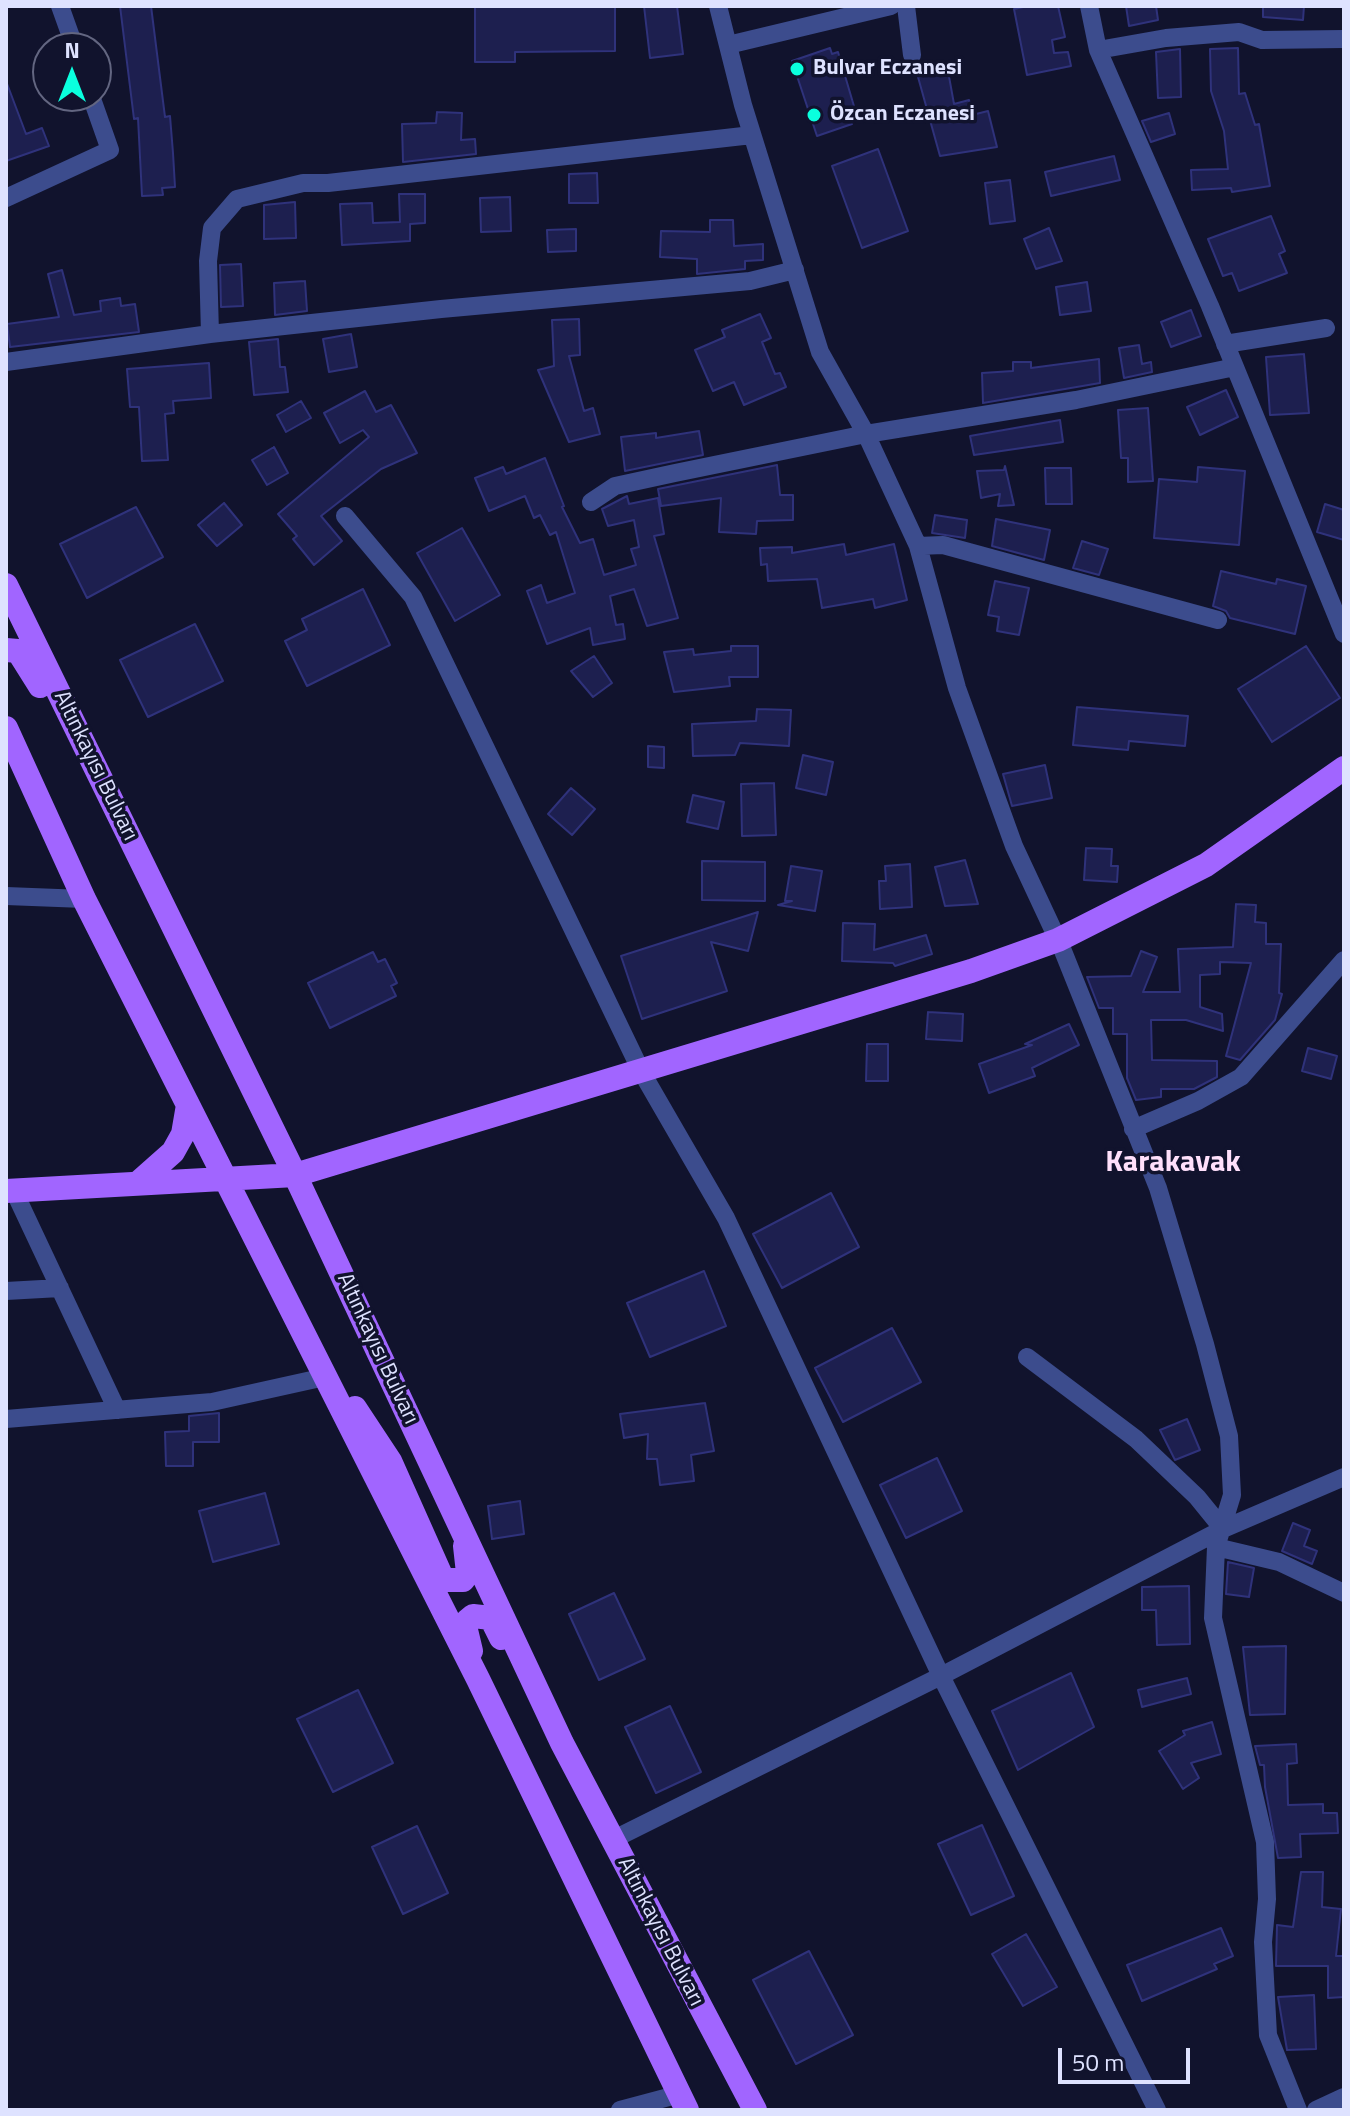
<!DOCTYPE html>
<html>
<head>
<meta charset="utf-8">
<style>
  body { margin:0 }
  #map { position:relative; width:1350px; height:2116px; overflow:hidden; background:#11132d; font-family:"Titillium Web",sans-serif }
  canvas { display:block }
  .frame { position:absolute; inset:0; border:8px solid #dee2ff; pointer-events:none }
  .north { position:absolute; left:32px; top:32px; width:80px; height:80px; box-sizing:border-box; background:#11132d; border:2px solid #636681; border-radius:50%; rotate:0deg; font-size:22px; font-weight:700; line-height:32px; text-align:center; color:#dee2ff }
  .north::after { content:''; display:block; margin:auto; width:28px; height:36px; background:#0affde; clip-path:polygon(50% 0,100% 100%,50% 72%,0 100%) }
  .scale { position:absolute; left:1058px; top:2048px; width:132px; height:36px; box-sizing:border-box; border:4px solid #dee2ff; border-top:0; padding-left:10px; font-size:24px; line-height:28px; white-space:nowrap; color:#dee2ff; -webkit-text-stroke:6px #11132d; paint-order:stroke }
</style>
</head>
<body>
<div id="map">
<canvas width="1350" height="2116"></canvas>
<div class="frame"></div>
<div class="north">N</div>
<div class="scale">50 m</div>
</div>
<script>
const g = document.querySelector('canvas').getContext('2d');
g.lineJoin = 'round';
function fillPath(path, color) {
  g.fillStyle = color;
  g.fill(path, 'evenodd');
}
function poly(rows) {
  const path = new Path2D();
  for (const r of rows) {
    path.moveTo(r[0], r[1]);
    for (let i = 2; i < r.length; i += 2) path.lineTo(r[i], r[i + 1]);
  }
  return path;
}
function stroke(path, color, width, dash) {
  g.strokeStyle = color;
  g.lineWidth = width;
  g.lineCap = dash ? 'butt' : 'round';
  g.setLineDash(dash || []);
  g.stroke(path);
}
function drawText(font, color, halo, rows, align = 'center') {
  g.font = font + ' "Titillium Web",sans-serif';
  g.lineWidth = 7;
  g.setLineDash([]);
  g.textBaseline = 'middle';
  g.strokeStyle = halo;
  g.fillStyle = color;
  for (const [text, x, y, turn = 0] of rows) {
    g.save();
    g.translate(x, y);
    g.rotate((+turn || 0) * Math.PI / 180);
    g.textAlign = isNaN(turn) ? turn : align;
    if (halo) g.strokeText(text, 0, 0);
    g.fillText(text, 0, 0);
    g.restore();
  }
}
const building = poly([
  [120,6,151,6,165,117,170,116,173,153,175,187,162,188,163,195,142,196,138,118,134,119,120,6],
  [475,6,615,6,615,51,515,52,515,62,475,62,475,6],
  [644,6,677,6,683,54,650,58,644,6],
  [1028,6,1058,6,1065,37,1052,40,1054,53,1068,52,1071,66,1027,75,1014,9,1028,6],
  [1126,6,1156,6,1158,20,1129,26,1126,6],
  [1263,6,1304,6,1303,20,1263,17,1263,6],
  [830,48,832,54,838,52,856,113,849,116,852,124,817,136,792,61,830,48],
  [1238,48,1239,94,1245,93,1255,125,1259,124,1270,186,1232,192,1231,188,1192,190,1191,170,1228,169,1224,131,1211,91,1210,49,1238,48],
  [1180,49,1181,97,1158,98,1156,52,1180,49],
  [948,71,954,104,969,100,972,115,988,111,997,147,940,156,918,77,948,71],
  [6,81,26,134,42,128,49,146,6,161,6,81],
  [437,112,462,113,461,140,475,139,476,154,403,162,402,124,436,123,437,112],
  [1169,113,1175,134,1151,142,1142,121,1169,113],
  [878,149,908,231,862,248,832,166,878,149],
  [1114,156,1120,180,1051,196,1045,172,1114,156],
  [597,173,598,203,569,203,569,174,597,173],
  [1010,180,1015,221,990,224,985,183,1010,180],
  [399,194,425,194,425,223,410,224,410,241,342,245,340,204,372,203,373,223,400,222,399,194],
  [510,197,511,231,481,232,480,198,510,197],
  [295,202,296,238,264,239,264,205,295,202],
  [1271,216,1285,251,1279,254,1287,273,1239,291,1232,273,1223,276,1208,239,1271,216],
  [710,220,733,220,734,246,763,244,763,260,745,261,745,269,697,274,697,259,660,257,661,231,710,232,710,220],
  [1049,228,1062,261,1036,269,1024,239,1049,228],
  [576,229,576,251,548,252,547,230,576,229],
  [241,264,243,306,221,307,220,265,241,264],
  [62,270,74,315,101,311,100,301,120,298,121,306,135,304,139,332,10,347,7,324,59,317,48,274,62,270],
  [305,281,307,311,275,315,274,283,305,281],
  [1087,282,1091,311,1060,315,1056,287,1087,282],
  [1191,310,1201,336,1171,347,1161,322,1191,310],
  [760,314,771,338,762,342,775,374,780,373,786,387,744,405,734,382,713,391,695,350,725,337,722,330,760,314],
  [579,319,580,355,569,356,584,411,593,408,600,434,569,442,538,370,554,366,552,320,579,319],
  [351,334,357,367,329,372,323,339,351,334],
  [278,339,280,367,285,367,288,392,254,395,249,342,278,339],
  [1139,345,1142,364,1151,362,1152,372,1124,378,1119,348,1139,345],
  [1304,354,1309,413,1270,415,1266,357,1304,354],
  [1099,359,1100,383,983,403,982,373,1013,371,1013,362,1031,362,1031,368,1099,359],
  [209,363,211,398,173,401,174,413,165,414,168,460,142,461,139,407,130,407,127,369,209,363],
  [1226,390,1238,417,1200,435,1187,407,1226,390],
  [365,391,376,412,391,405,417,453,381,469,321,516,342,541,314,565,293,539,297,536,278,514,369,437,363,430,340,443,324,413,365,391],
  [301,401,311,418,286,432,277,415,301,401],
  [1148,408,1153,481,1128,482,1128,458,1121,458,1118,410,1148,408],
  [1060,420,1063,442,974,455,970,436,1060,420],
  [699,431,703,455,625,471,621,437,656,433,656,438,699,431],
  [274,447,288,473,267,485,252,460,274,447],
  [545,458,564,506,562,507,580,543,593,539,604,575,636,565,631,549,639,547,634,520,608,526,602,509,627,496,629,504,658,498,664,534,654,536,678,618,647,626,634,589,610,596,616,625,623,624,625,639,593,645,590,628,547,644,527,591,541,585,547,603,575,593,556,532,550,535,540,515,534,518,525,496,489,511,475,478,503,467,506,474,545,458],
  [777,465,780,495,793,495,793,520,757,521,756,534,719,532,721,498,661,506,658,489,777,465],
  [1005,466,1014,505,998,506,1000,494,981,498,977,471,1004,470,1005,466],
  [1198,467,1245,471,1239,545,1154,538,1159,479,1197,482,1198,467],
  [1045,468,1071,468,1072,504,1046,504,1045,468],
  [224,503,242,525,217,546,198,525,224,503],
  [1325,504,1344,510,1344,540,1317,532,1325,504],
  [136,507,163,557,87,598,60,544,136,507],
  [935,515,967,520,965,538,932,533,935,515],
  [996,519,1050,530,1044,560,992,546,996,519],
  [462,528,500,595,455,621,417,553,462,528],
  [1082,541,1108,549,1099,575,1073,568,1082,541],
  [844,544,846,555,894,544,907,600,875,608,873,599,822,608,817,579,768,581,767,564,761,565,760,548,792,547,792,553,844,544],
  [1221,571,1276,584,1277,579,1306,586,1295,634,1230,618,1226,611,1213,606,1221,571],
  [995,581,1029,588,1019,635,997,631,999,617,988,615,995,581],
  [363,589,390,645,307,686,285,641,307,630,302,619,363,589],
  [195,624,223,681,148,717,120,660,195,624],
  [731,646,758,646,758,677,729,677,730,686,674,692,664,652,693,649,694,655,731,651,731,646],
  [1306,646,1340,698,1272,742,1238,689,1306,646],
  [594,656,612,683,593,697,571,671,594,656],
  [1077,707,1188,716,1185,746,1129,741,1128,750,1073,745,1077,707],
  [757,709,791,710,789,746,740,743,735,755,693,756,692,724,756,721,757,709],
  [648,746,664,747,664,768,648,767,648,746],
  [803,755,833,762,826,795,796,788,803,755],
  [1045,765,1052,798,1012,806,1003,774,1045,765],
  [774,783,776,835,742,836,741,784,774,783],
  [571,788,595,809,572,835,548,814,571,788],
  [693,795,724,802,718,829,687,822,693,795],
  [1086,848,1112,849,1111,866,1118,866,1117,882,1084,880,1086,848],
  [965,860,978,904,945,906,935,867,965,860],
  [702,861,765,862,765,901,702,900,702,861],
  [910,864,912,907,880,909,879,881,886,881,885,866,910,864],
  [791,866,822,871,815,911,778,905,792,901,785,901,791,866],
  [1236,904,1256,905,1255,922,1266,923,1266,944,1281,944,1279,993,1282,994,1275,1020,1240,1060,1226,1056,1251,963,1220,962,1220,974,1200,975,1200,1007,1222,1014,1223,1031,1186,1020,1151,1020,1152,1060,1217,1061,1217,1077,1194,1089,1161,1089,1161,1097,1136,1100,1127,1078,1127,1034,1113,1034,1113,1008,1099,1008,1087,977,1131,976,1141,951,1157,957,1143,992,1180,992,1178,949,1233,947,1236,904],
  [758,912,748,951,711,942,727,991,642,1019,621,956,758,912],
  [843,923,875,924,874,950,926,935,932,954,895,966,893,963,842,961,843,923],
  [373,952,378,962,385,959,397,983,391,986,396,996,330,1028,308,983,373,952],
  [928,1012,963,1014,962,1041,926,1039,928,1012],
  [1069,1024,1079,1045,1032,1068,1035,1076,989,1093,979,1064,1032,1045,1025,1044,1069,1024],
  [867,1044,888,1044,888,1081,866,1081,867,1044],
  [1308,1048,1337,1056,1331,1079,1302,1071,1308,1048],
  [831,1193,859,1247,782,1288,753,1234,831,1193],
  [704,1271,726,1326,650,1357,627,1303,704,1271],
  [892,1328,921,1382,843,1422,815,1368,892,1328],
  [705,1403,714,1451,691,1455,694,1481,660,1485,657,1459,647,1459,648,1434,624,1438,620,1414,705,1403],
  [219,1413,219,1442,193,1442,193,1466,166,1466,165,1432,189,1431,189,1416,219,1413],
  [1187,1419,1200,1450,1175,1460,1160,1430,1187,1419],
  [937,1458,962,1511,906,1538,880,1485,937,1458],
  [265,1493,279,1544,213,1562,199,1511,265,1493],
  [520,1501,524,1534,492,1539,488,1506,520,1501],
  [1293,1523,1310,1530,1304,1546,1317,1551,1312,1564,1282,1551,1293,1523],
  [1228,1562,1254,1568,1249,1597,1226,1594,1228,1562],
  [1189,1586,1190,1644,1157,1645,1156,1610,1142,1610,1142,1587,1189,1586],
  [614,1593,645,1659,599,1680,569,1614,614,1593],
  [1286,1646,1285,1714,1250,1715,1243,1647,1286,1646],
  [1071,1673,1094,1727,1018,1770,992,1711,1071,1673],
  [1187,1678,1191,1694,1142,1707,1138,1690,1187,1678],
  [358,1690,393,1763,333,1792,297,1719,358,1690],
  [670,1706,701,1772,656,1793,625,1727,670,1706],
  [1212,1722,1221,1754,1191,1763,1199,1778,1183,1789,1159,1751,1185,1735,1183,1731,1212,1722],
  [1296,1744,1297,1763,1287,1764,1288,1805,1323,1804,1323,1813,1337,1813,1338,1833,1300,1834,1301,1857,1278,1858,1265,1787,1264,1765,1260,1765,1255,1746,1296,1744],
  [982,1825,1014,1896,971,1915,938,1844,982,1825],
  [417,1826,448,1893,403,1914,372,1847,417,1826],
  [1301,1872,1323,1872,1322,1907,1341,1909,1336,1956,1344,1956,1344,1997,1328,1998,1328,1966,1276,1966,1277,1925,1293,1927,1301,1872],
  [1221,1928,1233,1956,1214,1964,1217,1969,1142,2001,1127,1965,1221,1928],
  [1026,1934,1057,1987,1023,2006,992,1954,1026,1934],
  [809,1951,853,2035,796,2064,753,1980,809,1951],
  [1314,1995,1316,2049,1287,2050,1278,1997,1314,1995]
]);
fillPath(building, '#1d1f4f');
stroke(building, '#2f327b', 2);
stroke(poly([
  [60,6,75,48],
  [718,6,743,105,820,352,866,434,918,546,957,688,1014,846,1063,951,1158,1188,1205,1344,1229,1436,1232,1495,1216,1547,1213,1618,1265,1842,1267,1899,1263,1942,1268,2035,1298,2110],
  [906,6,912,55],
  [1089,6,1098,50,1210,306,1344,634],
  [728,45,891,6],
  [1098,50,1166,38,1239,32,1262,40,1344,39],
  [6,198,110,150,91,96],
  [210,334,208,261,212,228,237,199,303,183,328,183,752,135],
  [1225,344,1326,328],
  [6,362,210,334,441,309,750,281,795,270],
  [591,502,615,486,675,473,866,434,1076,400,1235,367],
  [345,516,413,597,641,1071,726,1218,941,1676,1157,2110],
  [918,546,943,545,1218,620],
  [6,896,84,899],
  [1133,1129,1198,1101,1241,1077,1344,960],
  [14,1191,117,1410],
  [6,1291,60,1288],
  [1027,1357,1136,1439,1197,1497,1223,1529],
  [6,1419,212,1402,325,1377],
  [1216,1547,1279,1562,1344,1593],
  [612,1840,941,1676,1223,1529,1344,1477],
  [620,2110,680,2094],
  [1316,2110,1344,2097]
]), '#3c4c8d', 18);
stroke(poly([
  [6,585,295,1175,562,1743,755,2110],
  [6,650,18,651,40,686],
  [6,728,84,899,478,1679,687,2110],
  [138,1183,173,1152,183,1134,188,1105],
  [6,1191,295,1175,971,971,1058,940,1206,865,1344,768],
  [355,1408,390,1461,443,1580,463,1580,468,1573,465,1546],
  [471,1651,466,1630,467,1621,473,1616,491,1618,501,1638]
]), '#a165ff', 24);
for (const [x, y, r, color] of [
  [797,69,8,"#0affde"],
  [814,115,8,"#0affde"]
]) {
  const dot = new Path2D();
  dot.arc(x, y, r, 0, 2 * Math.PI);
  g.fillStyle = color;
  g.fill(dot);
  stroke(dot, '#11132d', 3);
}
drawText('bold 22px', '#dee2ff', '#11132d', [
  ["Bulvar Eczanesi",813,69],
  ["Özcan Eczanesi",830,115]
], 'left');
drawText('22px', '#dee2ff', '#11132d', [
  ["Altınkayısı Bulvarı",95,766,64],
  ["Altınkayısı Bulvarı",377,1349,65],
  ["Altınkayısı Bulvarı",660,1932,63]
]);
drawText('bold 30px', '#ffe0fb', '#11132d', [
  ["Karakavak",1173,1164]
]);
</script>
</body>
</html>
